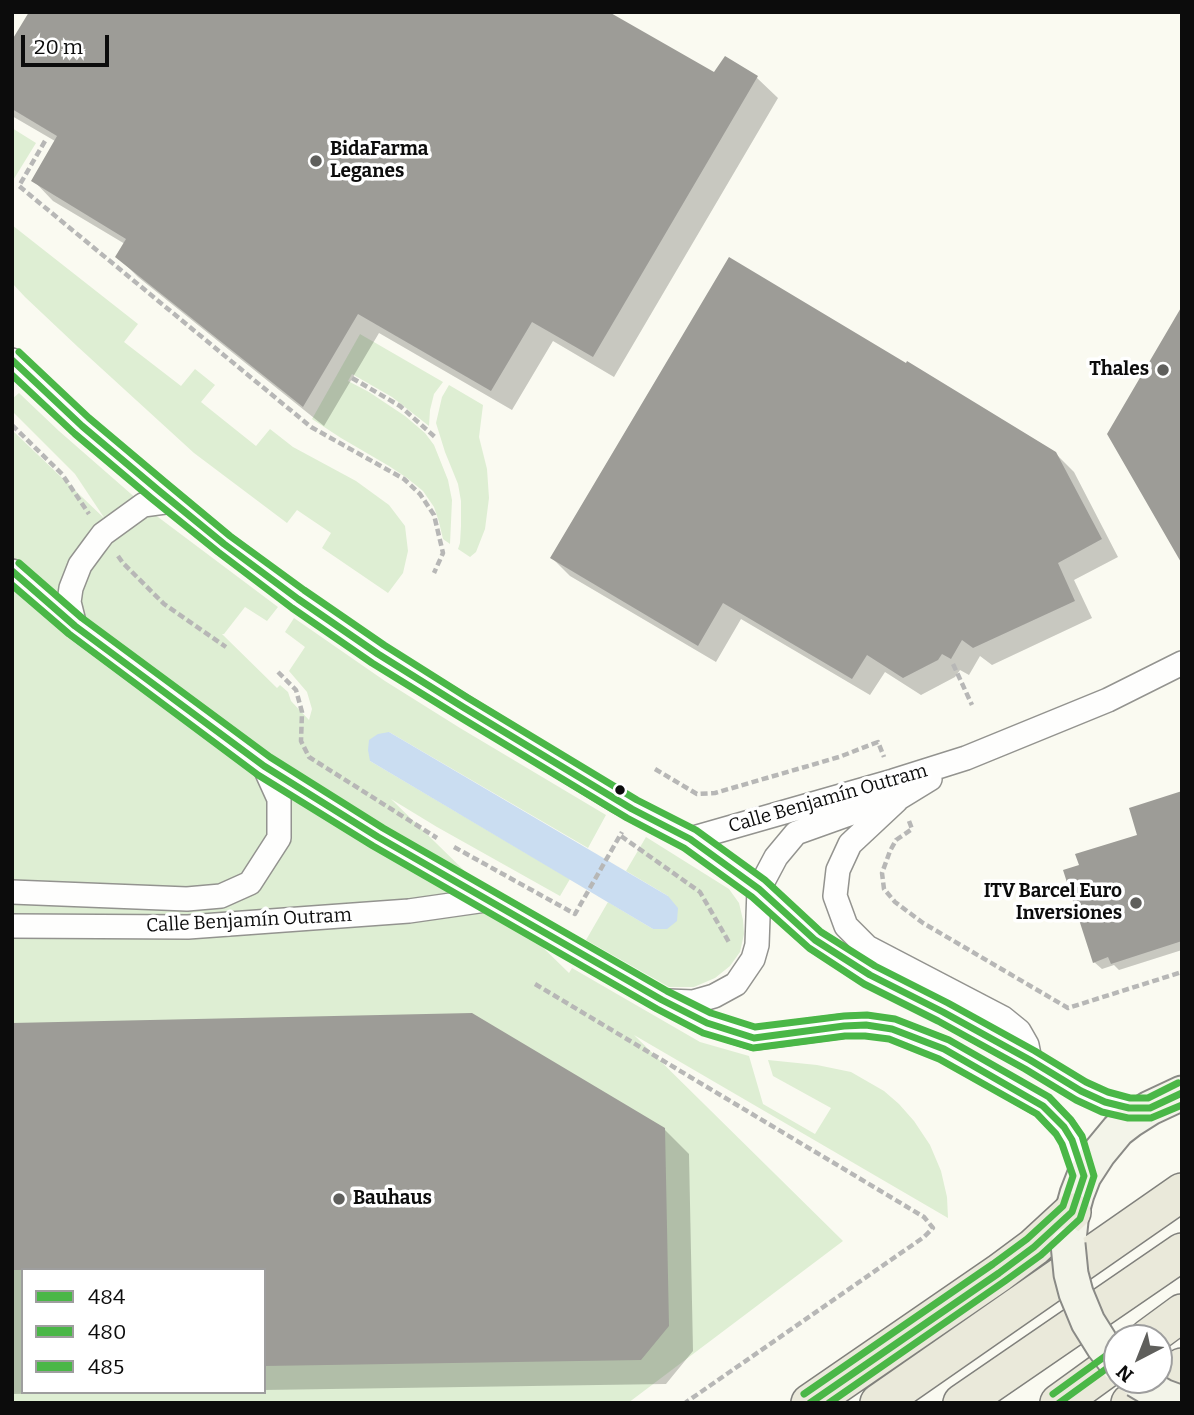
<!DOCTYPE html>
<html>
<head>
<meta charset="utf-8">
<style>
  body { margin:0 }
  #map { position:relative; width:1194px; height:1415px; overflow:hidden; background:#fafaf1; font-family:Bitter,serif }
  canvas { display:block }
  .frame { position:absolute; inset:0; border:14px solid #0c0c0c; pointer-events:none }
  .legend { position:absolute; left:21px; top:1268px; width:245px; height:126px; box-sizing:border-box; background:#fff; border:2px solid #9e9e9e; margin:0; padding:9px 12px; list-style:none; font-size:21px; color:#0c0c0c }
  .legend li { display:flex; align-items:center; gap:14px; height:35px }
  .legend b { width:35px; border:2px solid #9e9e9e }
  .north { position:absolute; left:1103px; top:1324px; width:70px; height:70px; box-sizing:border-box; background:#fff; border:2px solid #9e9e9e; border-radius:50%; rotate:222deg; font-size:19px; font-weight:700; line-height:28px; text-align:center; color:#0c0c0c }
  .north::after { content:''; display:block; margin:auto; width:24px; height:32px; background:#5f5f5c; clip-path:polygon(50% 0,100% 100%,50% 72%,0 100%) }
  .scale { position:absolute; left:21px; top:35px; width:88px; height:32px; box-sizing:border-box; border:4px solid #0c0c0c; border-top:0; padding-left:9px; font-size:21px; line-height:24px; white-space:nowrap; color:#0c0c0c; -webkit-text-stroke:5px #fff; paint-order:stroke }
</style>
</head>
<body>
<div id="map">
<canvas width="1194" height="1415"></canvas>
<div class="frame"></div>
<ul class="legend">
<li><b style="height:9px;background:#4ab747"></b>484</li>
<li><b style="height:9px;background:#4ab747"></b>480</li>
<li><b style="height:9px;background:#4ab747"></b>485</li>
</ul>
<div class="north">N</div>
<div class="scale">20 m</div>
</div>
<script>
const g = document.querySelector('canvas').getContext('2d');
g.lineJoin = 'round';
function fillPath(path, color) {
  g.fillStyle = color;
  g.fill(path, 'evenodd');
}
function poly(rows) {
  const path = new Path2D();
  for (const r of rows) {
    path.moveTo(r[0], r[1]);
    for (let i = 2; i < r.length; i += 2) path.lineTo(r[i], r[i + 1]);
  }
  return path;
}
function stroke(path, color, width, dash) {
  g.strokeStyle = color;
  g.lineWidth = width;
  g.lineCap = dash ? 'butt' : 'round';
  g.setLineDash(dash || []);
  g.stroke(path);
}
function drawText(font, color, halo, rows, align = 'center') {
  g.font = font + ' Bitter,serif';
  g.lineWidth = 7;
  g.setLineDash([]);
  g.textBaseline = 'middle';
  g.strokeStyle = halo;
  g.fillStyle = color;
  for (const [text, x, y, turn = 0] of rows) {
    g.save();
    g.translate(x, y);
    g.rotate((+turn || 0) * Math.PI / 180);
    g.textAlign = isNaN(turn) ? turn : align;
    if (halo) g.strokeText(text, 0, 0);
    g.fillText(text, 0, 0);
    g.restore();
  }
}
fillPath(poly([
  [12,128,36,143,12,182],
  [12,225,138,324,124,342,181,386,195,369,215,385,201,402,256,446,270,429,293,447,356,481,389,505,405,526,408,551,403,573,388,593,322,548,331,533,297,510,287,523,194,453,78,347,25,297,12,283],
  [360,334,443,382,434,394,430,410,429,426,392,397,352,374,348,381,369,392,405,416,425,433,434,445,448,480,452,500,450,544,443,539,439,522,434,507,423,491,407,478,389,466,341,438,312,419],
  [449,385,483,405,479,437,487,469,489,498,485,529,476,552,470,557,458,549,460,543,461,526,461,501,458,484,445,452,436,423,442,397],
  [19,393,59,431,154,514,278,607,267,621,245,607,224,634,222,634,277,688,280,685,288,692,291,701,309,720,312,709,307,692,289,671,305,647,285,632,294,618,385,681,460,728,606,815,588,848,389,732,370,761,570,879,560,896,437,827,391,799,569,973,572,968,700,1042,749,1056,763,1104,815,1134,831,1108,773,1076,768,1060,817,1065,851,1072,884,1091,899,1104,914,1121,930,1145,941,1171,947,1197,948,1218,634,1035,843,1241,628,1403,12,1403,12,430,105,519,75,474,12,411,12,399],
  [23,1270,264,1270,264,1392,23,1392],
  [646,837,729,889,739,903,743,920,744,934,740,952,730,966,715,978,694,987,669,987,586,940,608,902,653,929,668,896,626,871]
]), '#deeed3');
fillPath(poly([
  [389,732,668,896,678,908,677,921,667,929,653,929,370,761,368,750,369,740,378,734]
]), '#caddf1');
fillPath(poly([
  [12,44,715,74,726,59,757,78,778,98,614,377,553,341,512,410,379,333,324,426,138,277,117,256,125,244,53,201,33,180,55,141,12,116],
  [1055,453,1074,472,1118,557,1074,580,1092,618,992,665,980,656,969,675,960,670,955,677,921,695,885,672,870,695,741,619,716,662,570,576,552,558],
  [1182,793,1182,950,1119,970,1114,965,1102,969,1094,962,1081,866,1139,836],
  [12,1024,664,1129,689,1154,693,1351,666,1384,264,1390,264,1270,23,1270,23,1392,129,1392,12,1394]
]), '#0003');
fillPath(poly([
  [29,12,609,12,714,72,725,56,758,76,593,357,532,322,491,391,358,314,303,407,115,257,126,239,31,181,57,136,12,109,12,40],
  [729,257,906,363,907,361,1056,452,1102,539,1058,563,1075,601,973,648,962,640,951,659,942,654,938,660,903,678,867,655,852,679,723,603,698,646,550,558],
  [1182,306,1182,564,1107,434],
  [1182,791,1182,941,1111,964,1108,957,1093,963,1063,870,1079,865,1075,854,1137,835,1129,808],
  [472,1013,665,1128,669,1326,641,1360,264,1366,264,1270,12,1270,12,1023]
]), '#9d9c97');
const street = poly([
  [12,360,82,426,224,544,298,599,378,654,617,801,690,839,759,889,815,940,870,975,943,1012,1030,1060,1081,1091,1105,1102,1129,1108,1150,1108],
  [12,571,75,626,264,766,378,837,662,1000,707,1023,754,1038,844,1026,866,1025,892,1029,944,1049,1043,1106,1064,1127,1072,1140,1084,1176],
  [75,626,69,602,71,588,80,565,94,546,103,534,143,505,172,501],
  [896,801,850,844,838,870,835,896,846,926,867,947,1003,1018,1019,1031,1027,1045,1030,1060],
  [690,839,893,781,966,758,1108,700,1182,663],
  [12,892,187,899,221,896,250,883,279,838,279,799,264,766],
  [12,926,188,927,409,911,486,900],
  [668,1001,693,1002,714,996,736,984,753,959,757,945,759,889,776,857,796,833,880,803,899,798,930,779]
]);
const secondary = poly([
  [1069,1240,1072,1212,1077,1194,1084,1176,1099,1153,1118,1130,1131,1120,1150,1108,1182,1093]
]);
const primary = poly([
  [1148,1338,1182,1313],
  [810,1403,999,1273,1034,1247,1072,1212],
  [879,1403,1182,1192],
  [962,1403,1182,1252],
  [1059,1403,1117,1361],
  [1130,1403,1182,1367]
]);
stroke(street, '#93938f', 26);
stroke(secondary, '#8a8a86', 37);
stroke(primary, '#80807c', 40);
stroke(poly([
  [45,141,19,186,311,427,404,479,420,494,434,515,443,553,434,573],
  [352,378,400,406,435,437],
  [12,425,62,474,89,514],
  [118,556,123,563,164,604,226,647],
  [953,664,972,705],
  [278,672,296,690,302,712,301,741,309,757,437,838],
  [655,769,697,794,715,793,839,757,878,742,884,757],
  [909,821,912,829,896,840,890,851,882,873,884,889,895,902,923,923,1068,1008,1182,972],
  [621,836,700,892,730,944],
  [454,847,575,914,622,832],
  [535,984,924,1217,933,1228,924,1237,685,1403]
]), '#b7b7b6', 4.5, [7, 3.5]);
stroke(street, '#fefefd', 23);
stroke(secondary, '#f3f4e9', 33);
stroke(primary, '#eae9da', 37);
const secondaryBridge = poly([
  [1068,1244,1071,1274,1076,1293,1088,1322,1103,1346,1117,1364],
  [1136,1380,1163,1396,1182,1403]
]);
stroke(secondaryBridge, '#8a8a86', 37, []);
stroke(secondaryBridge, '#f3f4e9', 33);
stroke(poly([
  [12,360,82,426,158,490,224,544,298,599,378,654,463,707,632,809,690,839,759,889,815,940,870,975,943,1012,1030,1060,1081,1091,1105,1102,1129,1108,1150,1108,1182,1093],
  [12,571,75,626,264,766,378,837,662,1000,707,1023,754,1038,844,1026,866,1025,892,1029,944,1049,1043,1106,1064,1127,1072,1140,1084,1176,1072,1212,1034,1247,999,1273,810,1403],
  [1059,1403,1117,1361]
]), '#4ab747', 7);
stroke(poly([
  [12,375,75,434,151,498,218,552,292,608,372,663,458,716,627,818,684,848,752,897,809,948,864,984,938,1021,1025,1069,1076,1100,1102,1112,1128,1118,1151,1118,1182,1105],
  [12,585,69,634,258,775,373,846,657,1009,703,1033,753,1048,845,1036,865,1036,889,1039,939,1059,1037,1114,1056,1134,1062,1144,1073,1176,1063,1206,1027,1239,993,1264,804,1394]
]), '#4ab747', 7);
stroke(poly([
  [19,352,89,418,165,482,230,536,304,590,384,645,468,698,637,800,696,830,765,880,821,932,875,966,948,1003,1035,1051,1086,1082,1108,1092,1130,1098,1148,1098,1178,1083],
  [19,563,82,618,270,757,383,828,667,991,711,1013,755,1027,844,1016,867,1015,895,1019,949,1040,1049,1097,1071,1120,1082,1136,1094,1176,1080,1219,1041,1255,1005,1281,829,1403],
  [1053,1394,1111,1352]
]), '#4ab747', 7);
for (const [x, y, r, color] of [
  [316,161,7,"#5f5f5c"],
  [1163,370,7,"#5f5f5c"],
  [620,790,6,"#0c0c0c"],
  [1136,903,7,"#5f5f5c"],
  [339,1199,7,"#5f5f5c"]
]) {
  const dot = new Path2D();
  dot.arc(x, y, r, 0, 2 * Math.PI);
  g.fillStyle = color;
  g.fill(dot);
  stroke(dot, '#fff', 2.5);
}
drawText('bold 19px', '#0c0c0c', '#fff', [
  ["BidaFarma",330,150],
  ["Leganes",330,172],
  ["Thales",1149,370,"right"],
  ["ITV Barcel Euro",1122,892,"right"],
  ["Inversiones",1122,914,"right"],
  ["Bauhaus",353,1199]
], 'left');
drawText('19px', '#0c0c0c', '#fff', [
  ["Calle Benjamín Outram",828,799,-16],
  ["Calle Benjamín Outram",249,921,-3]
]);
</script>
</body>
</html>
